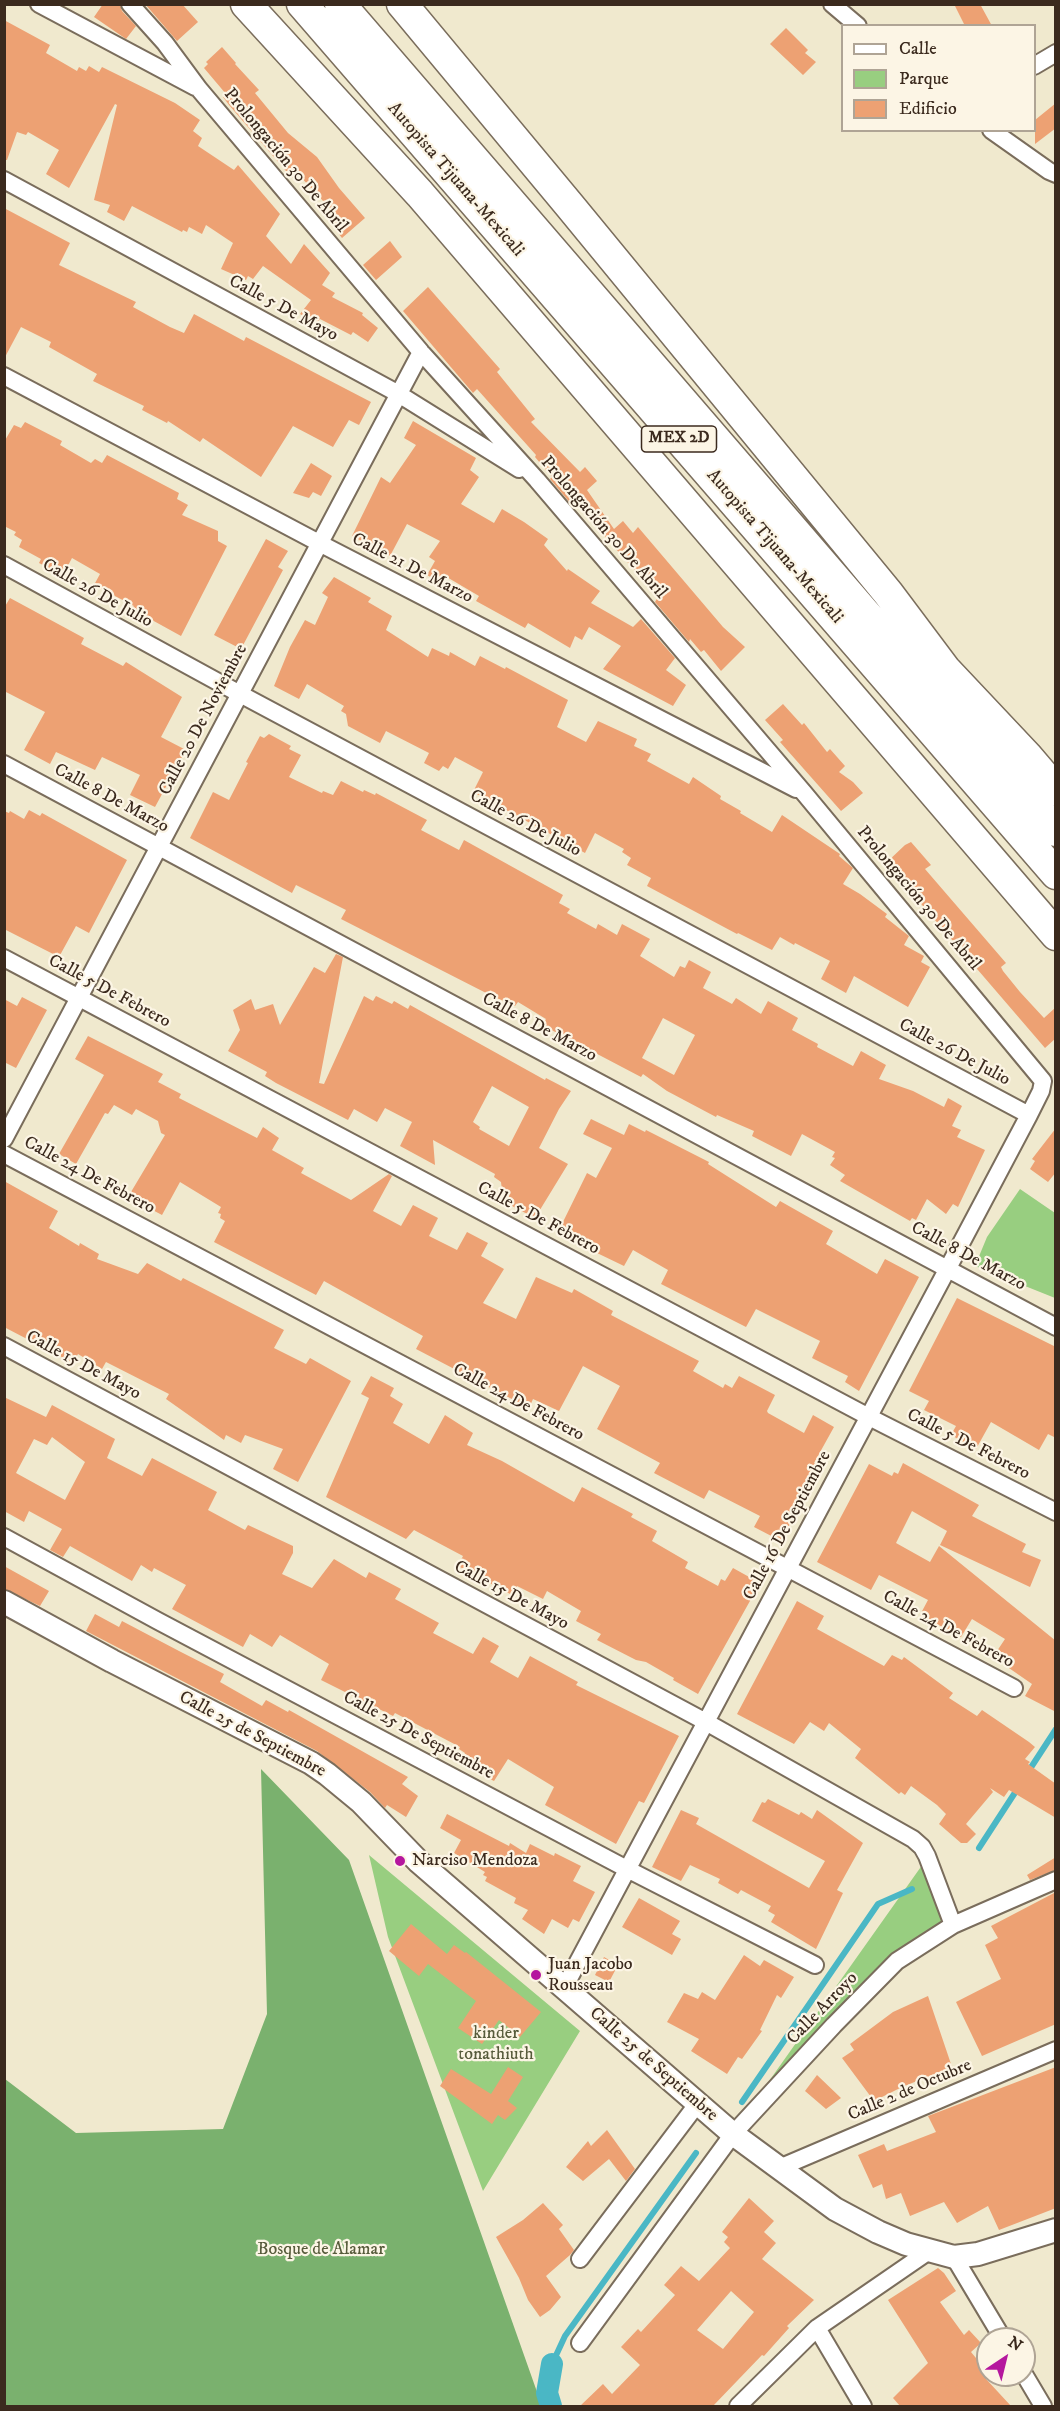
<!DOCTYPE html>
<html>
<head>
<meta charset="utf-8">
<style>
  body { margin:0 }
  #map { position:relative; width:1060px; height:2411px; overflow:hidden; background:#f0e9ce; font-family:"IM FELL DW Pica",serif }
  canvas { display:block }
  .frame { position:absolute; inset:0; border:6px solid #3b2a1e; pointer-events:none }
  .legend { position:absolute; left:841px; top:24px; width:195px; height:108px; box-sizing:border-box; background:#fcf5e5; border:2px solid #afa495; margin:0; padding:8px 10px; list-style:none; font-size:18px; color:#3b2a1e }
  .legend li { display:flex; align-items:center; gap:12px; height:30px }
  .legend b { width:30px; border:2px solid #afa495 }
  .north { position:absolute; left:976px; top:2327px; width:60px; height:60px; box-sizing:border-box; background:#fcf5e5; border:2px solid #afa495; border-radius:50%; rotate:35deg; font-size:16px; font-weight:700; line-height:24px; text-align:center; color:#3b2a1e }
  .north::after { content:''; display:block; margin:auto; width:21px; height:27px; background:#b5179e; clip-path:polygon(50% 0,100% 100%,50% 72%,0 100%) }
</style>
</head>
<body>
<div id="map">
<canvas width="1060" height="2411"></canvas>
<div class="frame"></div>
<ul class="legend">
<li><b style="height:8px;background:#fff"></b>Calle</li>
<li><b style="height:16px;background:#98ce80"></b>Parque</li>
<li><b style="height:16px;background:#eda173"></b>Edificio</li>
</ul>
<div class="north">N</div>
</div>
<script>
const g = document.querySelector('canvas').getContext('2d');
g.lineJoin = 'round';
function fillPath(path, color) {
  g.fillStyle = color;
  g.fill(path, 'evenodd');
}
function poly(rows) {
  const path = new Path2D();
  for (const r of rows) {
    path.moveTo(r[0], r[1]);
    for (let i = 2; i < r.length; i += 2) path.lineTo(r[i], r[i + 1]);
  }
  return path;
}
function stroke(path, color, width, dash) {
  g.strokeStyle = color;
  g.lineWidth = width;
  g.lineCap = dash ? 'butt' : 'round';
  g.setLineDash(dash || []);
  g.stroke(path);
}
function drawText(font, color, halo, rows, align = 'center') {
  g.font = font + ' "IM FELL DW Pica",serif';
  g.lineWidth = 4.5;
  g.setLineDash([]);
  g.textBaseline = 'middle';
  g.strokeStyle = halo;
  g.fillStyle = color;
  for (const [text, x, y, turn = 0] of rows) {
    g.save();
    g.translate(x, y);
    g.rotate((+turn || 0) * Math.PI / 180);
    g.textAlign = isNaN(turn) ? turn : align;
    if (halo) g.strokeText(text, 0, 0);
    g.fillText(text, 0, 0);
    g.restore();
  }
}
fillPath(poly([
  [1020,1189,1055,1213,1055,1298,975,1266,987,1237],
  [930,1854,955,1919,898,1956,740,2122],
  [369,1855,580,2031,483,2191,388,1937]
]), '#98ce80');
fillPath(poly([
  [261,1769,349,1860,542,2406,5,2406,5,2079,76,2133,223,2129,267,2014]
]), '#7ab16e');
stroke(poly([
  [1028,1772,1056,1729],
  [979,1848,1018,1788],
  [742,2102,878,1904,912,1889],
  [552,2364,565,2336,696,2153]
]), '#4ab7c5', 6);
stroke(poly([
  [551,2406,547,2393,552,2364]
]), '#4ab7c5', 22);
fillPath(poly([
  [103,4,120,4,122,11,136,26,126,39,94,17],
  [145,4,182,4,198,22,177,41],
  [954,4,980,4,992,26,965,26],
  [4,20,50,45,46,53,77,71,79,67,86,71,89,66,99,72,102,67,175,103,200,120,193,131,202,138,198,146,234,170,238,165,280,214,266,236,291,264,304,244,330,273,322,285,335,293,332,297,363,313,362,315,378,328,368,342,353,332,351,335,320,319,317,323,300,314,311,300,263,266,253,279,248,276,246,280,221,269,233,243,206,225,202,234,189,227,187,232,183,230,182,232,132,206,124,221,107,212,110,205,94,200,117,105,115,104,69,188,46,174,59,150,28,132,26,135,17,132,7,160,4,160],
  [786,28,808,50,805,53,816,62,803,75,770,44],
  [222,47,236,63,235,64,259,90,255,93,288,133,317,157,339,188,365,218,342,238,331,224,338,217,297,173,292,178,229,105,223,97,226,94,204,68,208,64,206,62],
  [1056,103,1056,128,1035,144,1035,120],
  [4,208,70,243,59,265,136,302,133,307,170,327,184,333,194,314,244,341,246,337,371,402,359,425,349,420,333,447,293,426,261,477,203,438,200,442,168,421,167,423,142,410,144,406,93,381,97,374,49,347,51,342,21,327,4,359],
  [390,241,402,257,376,280,363,265],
  [428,287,500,369,497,372,535,419,531,422,580,472,585,467,597,481,587,490,614,529,623,521,633,533,638,527,723,627,745,647,721,671,704,650,701,652,690,639,689,642,655,602,658,597,574,501,571,504,550,479,552,477,535,457,536,455,477,389,473,393,403,311],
  [413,421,476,458,470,470,479,477,461,504,494,523,502,509,524,522,548,539,544,545,567,571,568,569,600,591,591,603,633,627,641,619,675,658,666,670,686,685,673,706,603,669,621,646,589,627,582,640,575,636,570,648,528,623,525,628,476,601,479,596,445,576,441,583,427,575,435,561,429,557,440,541,407,524,390,556,352,536,381,477,390,483,416,445,404,438],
  [25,422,62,441,60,445,91,463,95,459,102,463,107,455,179,493,177,499,188,505,182,515,218,531,218,541,227,546,181,636,132,609,134,606,94,585,100,574,72,558,63,575,39,563,41,559,19,547,22,540,14,535,16,532,4,526,4,442,14,425,21,428],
  [311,463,332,476,321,496,313,492,309,498,293,493],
  [266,539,288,551,278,567,283,570,241,649,214,635],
  [334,577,371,598,368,602,392,616,386,630,428,657,432,648,449,656,450,652,475,666,480,656,505,669,506,667,568,700,557,727,586,742,598,721,637,739,634,746,651,754,647,761,689,784,693,777,721,796,720,799,741,811,740,813,772,832,782,815,840,854,839,856,853,868,843,884,860,894,887,914,885,917,909,936,904,945,924,956,921,962,930,967,908,1007,854,976,846,993,821,979,830,961,795,943,794,945,780,937,772,950,738,933,737,934,647,886,651,878,627,865,631,858,622,852,624,849,595,833,585,853,473,792,483,772,455,757,448,769,443,766,439,771,424,763,429,753,386,731,380,743,348,726,346,714,341,711,344,706,307,684,299,699,274,686,290,647,305,620,315,625,328,597,322,593],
  [10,598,84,638,81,644,123,666,126,662,182,697,161,737,186,750,155,807,130,795,140,775,102,757,95,770,56,752,50,764,24,750,45,712,4,691,4,608],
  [783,704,802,725,804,723,827,752,830,749,845,766,839,772,853,782,863,793,841,811,780,742,783,740,765,720],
  [269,734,291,746,289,749,301,755,289,777,322,793,323,791,333,795,341,781,363,792,364,790,375,795,376,793,427,820,421,830,459,850,464,840,563,895,559,903,570,909,567,913,596,929,598,924,617,935,622,924,650,939,640,956,674,977,680,966,685,968,689,960,711,972,703,988,732,1004,736,998,761,1014,768,1001,798,1018,792,1030,818,1044,817,1047,853,1066,861,1051,886,1065,879,1079,913,1091,944,1107,948,1098,962,1106,952,1126,961,1130,957,1137,985,1150,958,1207,953,1204,946,1214,927,1199,916,1220,912,1218,910,1221,840,1181,845,1175,830,1165,835,1158,832,1157,835,1152,802,1134,791,1156,752,1136,754,1131,717,1115,716,1117,667,1091,643,1074,641,1077,542,1025,546,1019,518,1002,515,1006,490,995,341,919,346,910,296,885,292,893,190,838,213,792,229,800,248,763,246,762,260,736,264,738],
  [663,1018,695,1035,674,1075,642,1058],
  [29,810,40,816,42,813,127,860,89,933,76,926,59,957,4,929,4,811,9,813,10,811,24,819],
  [911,842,931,865,925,869,1006,963,1001,967,1003,971,1020,992,1044,1018,1056,1007,1056,1038,1045,1048,886,863,905,845],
  [336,954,343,957,319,1083,324,1084,364,996,373,1001,376,996,392,1004,394,1001,408,1009,410,1005,545,1080,546,1078,571,1091,559,1109,539,1148,568,1164,535,1218,512,1206,514,1201,502,1190,501,1182,494,1177,495,1174,433,1140,435,1165,400,1146,412,1122,385,1108,377,1122,354,1109,348,1120,276,1083,265,1076,267,1072,228,1051,240,1030,233,1010,251,999,255,1010,273,1004,280,1025,314,967,325,973],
  [492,1086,529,1107,509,1146,479,1129,480,1127,473,1122],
  [22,997,47,1010,16,1068,4,1062,4,999,17,1006],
  [88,1036,163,1074,158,1082,181,1094,179,1098,257,1138,263,1127,279,1138,272,1150,304,1168,301,1173,351,1200,389,1174,392,1176,373,1211,401,1226,413,1205,438,1218,429,1236,457,1250,467,1232,488,1243,481,1256,504,1269,483,1303,516,1319,536,1277,572,1293,574,1289,613,1311,611,1315,699,1361,693,1371,723,1388,725,1384,732,1388,739,1376,775,1395,767,1411,768,1413,804,1433,813,1415,834,1427,814,1463,820,1466,781,1541,754,1527,760,1516,709,1490,704,1499,654,1473,660,1463,597,1429,620,1386,583,1366,559,1411,533,1399,529,1408,416,1349,423,1336,324,1281,316,1295,214,1242,225,1221,220,1218,221,1214,218,1213,221,1207,180,1182,162,1215,128,1197,165,1135,161,1133,158,1121,136,1109,132,1115,114,1105,108,1114,105,1113,76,1164,59,1154,104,1075,75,1059],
  [591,1119,624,1135,629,1124,645,1132,646,1130,709,1162,708,1164,776,1207,780,1201,833,1231,826,1244,877,1274,885,1259,919,1277,859,1391,845,1382,848,1376,812,1358,820,1341,756,1309,746,1327,661,1284,668,1270,633,1250,624,1266,597,1253,599,1250,595,1248,597,1245,561,1226,587,1173,596,1178,612,1148,583,1134],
  [1056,1128,1056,1172,1048,1182,1030,1169,1035,1161,1032,1159],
  [4,1181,58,1211,49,1228,79,1246,80,1243,99,1254,97,1259,138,1274,147,1263,181,1281,183,1278,284,1330,274,1348,306,1364,310,1358,351,1381,298,1482,273,1469,283,1449,245,1435,241,1443,226,1435,224,1440,166,1399,169,1394,106,1362,102,1369,78,1354,73,1363,4,1327],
  [957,1298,1056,1347,1056,1438,1048,1434,1039,1450,991,1422,976,1449,951,1435,956,1426,924,1410,929,1401,909,1391],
  [371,1376,394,1388,390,1396,403,1404,393,1423,429,1444,445,1415,473,1433,467,1445,502,1461,574,1502,582,1487,633,1514,631,1517,657,1531,652,1541,688,1562,685,1568,718,1586,721,1579,725,1581,733,1568,760,1583,698,1694,673,1680,674,1678,646,1662,636,1660,597,1640,601,1634,576,1621,581,1611,547,1591,543,1599,517,1586,512,1595,458,1566,463,1556,414,1530,406,1539,326,1497,369,1398,361,1394],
  [4,1397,46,1417,52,1405,115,1439,107,1458,142,1476,152,1458,217,1492,208,1510,245,1530,248,1525,293,1546,293,1553,282,1574,312,1588,334,1559,366,1578,369,1572,401,1589,395,1599,439,1623,433,1633,473,1654,483,1637,499,1646,490,1662,518,1678,530,1656,578,1682,576,1685,679,1736,644,1803,639,1801,616,1844,545,1805,554,1787,508,1759,494,1781,459,1764,465,1753,459,1749,460,1747,395,1713,393,1716,321,1680,329,1664,280,1635,272,1647,250,1634,243,1647,172,1609,186,1585,154,1568,152,1572,141,1565,132,1581,70,1546,63,1557,50,1550,62,1529,29,1511,24,1522,4,1511],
  [52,1437,85,1462,65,1500,16,1473,34,1439,47,1445],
  [903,1463,979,1505,972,1516,1026,1544,1022,1552,1041,1560,1030,1587,940,1545,947,1531,912,1511,896,1543,930,1562,939,1546,1056,1641,1056,1712,1025,1696,1032,1684,993,1657,1005,1639,972,1619,961,1637,920,1615,928,1600,879,1575,871,1590,817,1562,869,1464,892,1476,894,1472,898,1474],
  [4,1566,49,1591,40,1606,4,1589],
  [797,1601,824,1616,817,1629,884,1666,892,1655,902,1660,904,1657,953,1693,949,1698,977,1716,982,1710,1029,1742,1035,1747,1025,1759,1030,1762,1028,1764,1056,1784,1056,1818,1009,1790,1004,1797,990,1788,993,1792,966,1824,976,1834,967,1843,961,1843,939,1824,946,1814,937,1805,911,1786,905,1795,901,1792,899,1794,855,1758,861,1749,829,1723,824,1731,810,1722,794,1744,737,1714],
  [95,1614,119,1627,122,1621,179,1651,224,1674,220,1682,262,1706,266,1700,288,1712,289,1710,408,1777,402,1784,418,1796,406,1817,387,1805,385,1808,370,1792,317,1751,86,1631],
  [768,1799,799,1815,801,1812,812,1819,817,1810,863,1843,837,1890,843,1893,816,1949,771,1922,775,1915,768,1911,771,1906,741,1890,738,1894,718,1883,720,1879,690,1865,681,1881,652,1867,681,1810,699,1818,696,1824,809,1888,825,1861,752,1821,762,1802,765,1803],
  [447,1814,509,1846,510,1843,526,1853,530,1844,554,1856,555,1853,581,1866,573,1881,595,1892,579,1922,573,1919,568,1928,552,1919,544,1934,522,1919,528,1910,514,1903,516,1898,485,1881,487,1877,483,1875,485,1872,454,1853,461,1840,440,1828],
  [1056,1857,1056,1870,1030,1880,1027,1875],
  [1056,1892,1056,2024,982,2056,956,2002,1001,1979,985,1945,998,1938,991,1926],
  [639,1898,680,1921,672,1934,681,1939,672,1955,622,1927],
  [411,1924,447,1954,454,1945,465,1953,466,1952,541,2012,520,2037,499,2020,482,2044,458,2028,476,2001,428,1964,419,1976,389,1951],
  [744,1955,760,1966,764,1960,794,1977,781,1998,777,1995,760,2030,762,2031,742,2059,738,2057,727,2074,691,2051,699,2039,667,2022,684,1993,698,1999,702,1992,715,2000],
  [604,1957,618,1965,609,1982,595,1975],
  [928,1996,952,2067,902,2087,874,2101,842,2058,854,2050,850,2044,893,2012],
  [508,2067,523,2077,508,2101,517,2108,505,2120,498,2115,492,2124,440,2086,451,2069,491,2094],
  [1056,2067,1056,2208,999,2230,988,2206,957,2223,944,2202,910,2216,901,2193,886,2199,882,2184,873,2188,858,2155,884,2144,887,2151,936,2132,928,2116],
  [817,2075,841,2098,826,2109,805,2091],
  [607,2130,635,2169,626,2181,609,2159,583,2181,566,2167,588,2141,591,2146],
  [749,2198,774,2221,764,2232,776,2243,762,2259,814,2300,787,2326,789,2328,764,2356,762,2355,713,2406,580,2406,603,2384,612,2394,640,2365,621,2347,638,2329,641,2332,675,2295,664,2285,681,2266,699,2281,730,2248,724,2242,728,2237,722,2232],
  [731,2291,754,2312,723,2349,697,2330],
  [543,2203,563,2225,559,2229,574,2250,570,2255,546,2276,561,2297,550,2310,540,2317,528,2300,519,2278,496,2237,523,2220],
  [938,2268,944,2273,956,2291,940,2302,964,2335,969,2330,981,2343,971,2352,990,2375,986,2379,1011,2406,900,2406,893,2398,928,2363,888,2300]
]), '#eda173');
const minor = poly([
  [39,4,195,87],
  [130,4,165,43,199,89,421,352,537,480,804,793,1043,1081,1041,1091,1029,1115,948,1268,564,1988],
  [832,4,858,26],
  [1034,66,1056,53],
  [991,130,1049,171,1056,174],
  [4,180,397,393,519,469],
  [4,376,321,544,796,789],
  [4,565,240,694,1029,1115],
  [4,764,1056,1327],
  [4,958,869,1417,1056,1512],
  [4,1139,421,352],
  [4,1154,1014,1688],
  [4,1346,706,1722,913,1839,922,1847,927,1856,953,1925],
  [4,1537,158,1621,627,1869,815,1965],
  [779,2168,1056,2050],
  [954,2257,1003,2339],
  [580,2259,698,2103],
  [817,2328,863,2406],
  [580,2343,733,2134,834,2025,897,1961,953,1925,1056,1880],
  [1024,2374,1043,2406],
  [738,2406,817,2328,929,2251]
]);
const secondary = poly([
  [4,1602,112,1661,311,1763,327,1774,361,1802,419,1862,733,2134,835,2209,878,2232,906,2244,954,2257,978,2254,1056,2230]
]);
const motorway = poly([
  [246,4,420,194,1056,935],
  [302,4,1056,874],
  [340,4,934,693,1005,771,1056,831],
  [402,4,570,206,888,593,945,669,1027,756,1056,790]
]);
stroke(minor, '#7a6d5c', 20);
stroke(secondary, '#7a6d5c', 26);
stroke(motorway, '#7a6d5c', 33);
stroke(minor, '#fff', 16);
stroke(secondary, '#fff', 22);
stroke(motorway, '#fff', 30);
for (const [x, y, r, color] of [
  [400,1861,6,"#b5179e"],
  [536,1975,6,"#b5179e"]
]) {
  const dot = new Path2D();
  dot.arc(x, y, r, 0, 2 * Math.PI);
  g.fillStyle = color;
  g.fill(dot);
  stroke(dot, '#fcf5e5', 2);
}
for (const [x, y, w] of [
  [679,439,75]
]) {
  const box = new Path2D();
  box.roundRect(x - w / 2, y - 13, w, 26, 4.5);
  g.fillStyle = '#fcf5e5';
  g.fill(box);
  stroke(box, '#3b2a1e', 1.5);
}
drawText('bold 16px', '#3b2a1e', null, [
  ["MEX 2D",679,439]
]);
drawText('18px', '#3b2a1e', '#fcf5e5', [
  ["Prolongación 30 De Abril",285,161,50],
  ["Autopista Tijuana-Mexicali",455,180,49],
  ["Calle 5 De Mayo",283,309,28],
  ["Prolongación 30 De Abril",603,528,49],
  ["Autopista Tijuana-Mexicali",774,547,49],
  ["Calle 21 De Marzo",412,569,27],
  ["Calle 26 De Julio",97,594,29],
  ["Calle 20 De Noviembre",204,720,-62],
  ["Calle 8 De Marzo",111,799,28],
  ["Calle 26 De Julio",525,824,28],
  ["Prolongación 30 De Abril",918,899,50],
  ["Calle 5 De Febrero",109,992,28],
  ["Calle 8 De Marzo",539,1028,28],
  ["Calle 26 De Julio",954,1053,28],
  ["Calle 24 De Febrero",89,1176,28],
  ["Calle 5 De Febrero",538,1219,28],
  ["Calle 8 De Marzo",968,1257,28],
  ["Calle 15 De Mayo",83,1366,28],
  ["Calle 24 De Febrero",518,1403,28],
  ["Calle 5 De Febrero",968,1445,27],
  ["Calle 16 De Septiembre",788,1526,-62],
  ["Calle 15 De Mayo",511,1596,28],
  ["Calle 24 De Febrero",948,1630,28],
  ["Calle 25 de Septiembre",252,1735,28],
  ["Calle 25 De Septiembre",418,1736,28],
  ["Calle Arroyo",823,2009,-46],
  ["Calle 25 de Septiembre",653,2065,41],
  ["Calle 2 de Octubre",910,2091,-23]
]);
drawText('18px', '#3b2a1e', '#fcf5e5', [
  ["Narciso Mendoza",412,1861],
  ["Juan Jacobo",548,1965],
  ["Rousseau",548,1986]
], 'left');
drawText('18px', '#575b3b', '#fcf5e5', [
  ["kinder",496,2034],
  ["tonathiuth",496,2055],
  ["Bosque de Alamar",321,2250]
]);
</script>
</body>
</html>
